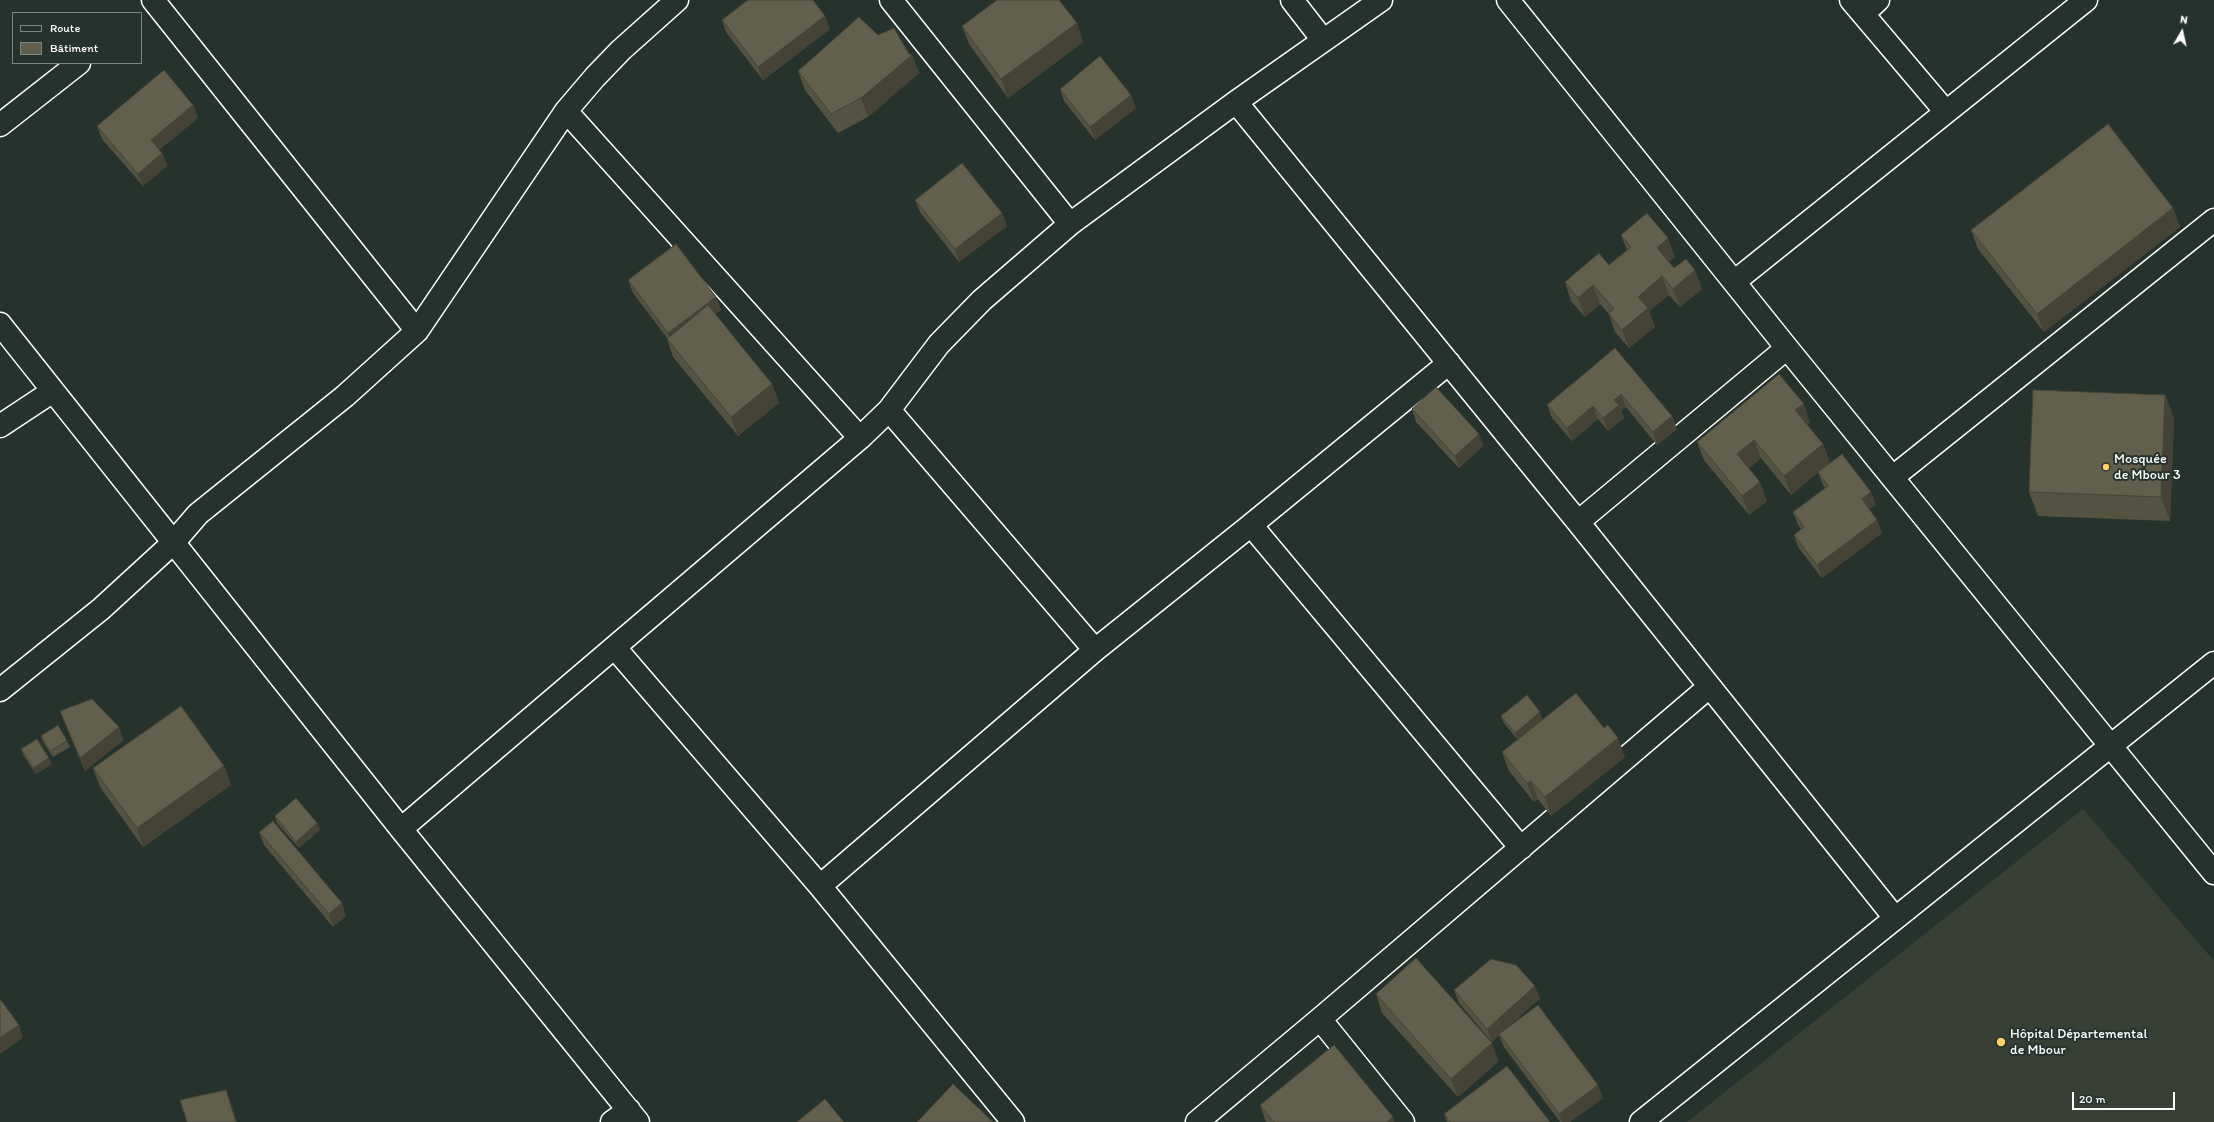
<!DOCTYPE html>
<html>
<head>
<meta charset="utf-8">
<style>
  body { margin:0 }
  #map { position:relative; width:2214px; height:1122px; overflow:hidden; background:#26332d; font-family:Itim,sans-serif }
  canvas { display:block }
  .legend { position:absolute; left:12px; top:12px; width:130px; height:52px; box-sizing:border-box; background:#26332d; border:1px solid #7d8581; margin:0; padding:5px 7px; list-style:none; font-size:12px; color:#fff }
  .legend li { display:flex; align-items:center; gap:8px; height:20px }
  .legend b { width:20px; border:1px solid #7d8581 }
  .north { position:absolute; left:2162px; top:12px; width:40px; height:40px; -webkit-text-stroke:3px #26332d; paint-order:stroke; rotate:9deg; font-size:11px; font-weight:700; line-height:16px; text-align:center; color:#fff }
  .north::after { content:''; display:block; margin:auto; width:14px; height:18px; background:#fff; clip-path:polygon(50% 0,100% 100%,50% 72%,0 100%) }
  .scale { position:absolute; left:2072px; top:1092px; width:103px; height:18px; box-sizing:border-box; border:2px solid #fff; border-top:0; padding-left:5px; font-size:12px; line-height:14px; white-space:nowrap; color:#fff; -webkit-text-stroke:3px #26332d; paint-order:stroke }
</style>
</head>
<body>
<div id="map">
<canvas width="2214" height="1122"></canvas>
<ul class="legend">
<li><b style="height:5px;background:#26332d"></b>Route</li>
<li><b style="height:11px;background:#62604c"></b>Bâtiment</li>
</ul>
<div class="north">N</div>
<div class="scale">20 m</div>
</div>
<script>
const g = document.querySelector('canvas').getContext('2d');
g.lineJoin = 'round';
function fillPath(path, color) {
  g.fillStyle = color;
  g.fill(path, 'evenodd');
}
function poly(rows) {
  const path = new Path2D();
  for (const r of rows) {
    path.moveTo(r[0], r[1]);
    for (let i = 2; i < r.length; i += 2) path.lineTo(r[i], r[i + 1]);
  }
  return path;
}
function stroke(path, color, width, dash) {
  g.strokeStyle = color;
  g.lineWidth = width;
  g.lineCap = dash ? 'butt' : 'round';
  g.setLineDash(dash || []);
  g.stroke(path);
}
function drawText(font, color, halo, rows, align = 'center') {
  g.font = font + ' Itim,sans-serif';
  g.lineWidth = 4;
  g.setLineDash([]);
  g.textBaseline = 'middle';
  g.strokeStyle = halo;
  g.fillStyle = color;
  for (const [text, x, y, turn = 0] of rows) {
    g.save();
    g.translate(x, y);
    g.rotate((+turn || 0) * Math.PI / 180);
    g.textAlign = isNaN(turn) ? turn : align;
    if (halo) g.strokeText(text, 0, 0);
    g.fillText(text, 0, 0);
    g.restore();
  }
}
fillPath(poly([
  [2083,809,2214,961,2214,1122,1687,1122]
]), '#384036');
const minor = poly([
  [153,0,417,331],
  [891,0,1070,224],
  [1292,0,1323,40],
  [1508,0,1787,348,2214,873],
  [1851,0,1946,112],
  [1863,14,1878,0],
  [1236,102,1578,522,1895,918],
  [566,111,860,438],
  [0,125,79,63],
  [1734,282,2086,0],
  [0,324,401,829,638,1122],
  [889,410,1095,650],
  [0,426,53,391],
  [1893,477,2214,220],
  [1578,522,1787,348],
  [1251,525,1521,848],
  [615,648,820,886,1013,1122],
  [0,690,101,609,173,543,198,514,345,396,417,331,566,111,595,77,621,50,677,0],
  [401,829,860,438,889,410,939,344,982,300,1070,224,1236,102,1381,0],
  [820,886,1095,650,1251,525,1449,363],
  [1320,1019,1403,1122],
  [612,1122,629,1110],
  [1197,1122,1320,1019,1709,687],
  [1641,1122,2214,663]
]);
stroke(minor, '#fff', 25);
stroke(minor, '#26332d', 22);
fillPath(poly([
  [722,20,830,29,763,80,726,32],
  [1077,23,1083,42,1008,98,969,44,962,26],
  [878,35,909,54,912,55,919,73,868,117,838,133,805,90,798,71],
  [1060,89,1136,108,1095,140,1064,101],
  [193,105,198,118,159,150,162,153,167,166,143,186,102,139,97,126],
  [915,200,1002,213,1007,226,959,262,920,212],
  [2173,208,2180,227,2044,332,1978,249,1971,230],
  [1621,235,1668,238,1675,257,1669,262,1674,268,1695,270,1702,289,1680,307,1669,295,1649,311,1655,327,1629,348,1615,332,1609,314,1600,304,1585,317,1571,301,1565,282,1609,265,1627,250],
  [628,280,716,297,721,310,715,314,772,384,779,403,738,436,673,357,667,339,667,338,633,293],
  [1615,348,1677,429,1657,445,1626,407,1621,411,1624,418,1608,431,1598,419,1572,441,1552,418,1547,405],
  [2165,395,2174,419,2170,521,2038,516,2029,492],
  [1412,409,1479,434,1483,446,1459,468,1416,422],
  [1810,422,1807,425,1823,444,1830,463,1824,467,1876,505,1869,509,1877,520,1882,533,1822,578,1798,547,1794,535,1801,529,1798,525,1793,512,1825,488,1823,485,1818,472,1791,495,1761,458,1749,468,1767,501,1749,515,1704,460,1697,442],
  [60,711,119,727,123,740,85,771,65,724],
  [1501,716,1543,719,1517,739,1504,723],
  [41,736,67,741,70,747,53,757,43,742],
  [21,749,52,764,36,774,23,755],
  [1502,752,1625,757,1551,816,1538,799,1534,802,1509,771],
  [224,766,231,785,143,847,100,787,93,768],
  [275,816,317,823,320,830,299,848,277,823],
  [259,832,346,916,333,927,264,845],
  [1454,990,1540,998,1507,1028,1603,1098,1570,1122,1560,1122,1504,1047,1499,1035,1492,1042,1459,1003],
  [1376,994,1499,1061,1458,1097,1382,1013],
  [1260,1105,1393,1117,1394,1122,1266,1122],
  [1444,1114,1550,1122,1447,1122]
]), '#545341');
fillPath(poly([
  [825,16,830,29,763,80,758,67],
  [1077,23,1083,42,1008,98,1001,79],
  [912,55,919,73,868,117,861,98],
  [1131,95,1136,108,1095,140,1090,127],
  [193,105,198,118,155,153,151,140],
  [162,153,167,166,143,186,138,174],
  [2173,208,2180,227,2044,332,2037,314],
  [1002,213,1007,226,959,262,955,249],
  [1668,238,1675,257,1664,267,1657,248],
  [1695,270,1702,289,1680,307,1673,289],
  [1662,276,1669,295,1649,311,1655,327,1629,348,1622,330,1638,297],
  [1593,285,1600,304,1585,317,1578,298],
  [716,297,721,310,673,346,668,333],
  [772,384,779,403,738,436,731,417],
  [1621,394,1626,407,1621,411,1624,418,1608,431,1603,418,1614,400],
  [2165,395,2174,419,2170,521,2161,497],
  [1804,404,1810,422,1802,429,1795,410],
  [1593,406,1598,419,1572,441,1567,428],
  [1672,416,1677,429,1657,445,1653,432],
  [1479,434,1483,446,1459,468,1455,456],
  [1754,440,1761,458,1744,473,1737,454],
  [1823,444,1830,463,1791,495,1784,476],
  [1760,482,1767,501,1749,515,1742,496],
  [1871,492,1876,505,1866,512,1862,499],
  [1877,520,1882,533,1822,578,1817,565],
  [1540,712,1543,719,1517,739,1515,733],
  [119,727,123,740,85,771,80,758],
  [1618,738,1625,757,1551,816,1545,797],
  [49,758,52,764,36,774,33,768],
  [224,766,231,785,143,847,137,828],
  [1531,781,1538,799,1534,802,1527,783],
  [317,823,320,830,299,848,296,842],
  [342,903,346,916,333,927,329,914],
  [1535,986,1540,998,1492,1042,1487,1029],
  [19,1025,23,1038,0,1054,0,1038],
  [1492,1043,1499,1061,1458,1097,1451,1079],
  [1598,1085,1603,1098,1570,1122,1562,1122,1559,1114],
  [226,1090,231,1103,237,1122,236,1122],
  [1393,1117,1394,1122,1387,1122]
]), '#454335');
const building = poly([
  [748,0,813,0,825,16,758,67,722,20,748,0],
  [997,0,1059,0,1077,23,1001,79,962,26,997,0],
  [859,17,878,35,894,28,909,54,912,55,861,98,831,114,798,71,859,17],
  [1100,56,1131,95,1090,127,1060,89,1100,56],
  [164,70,193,105,151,140,162,153,138,174,97,126,164,70],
  [2108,124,2173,208,2037,314,1971,230,2108,124],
  [962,163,1002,213,955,249,915,200,962,163],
  [1647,213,1668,238,1657,248,1674,268,1686,259,1695,270,1673,289,1662,276,1638,297,1648,308,1622,330,1608,313,1614,309,1593,285,1578,298,1565,282,1599,253,1609,265,1631,247,1621,235,1647,213],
  [676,244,716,297,668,333,628,280,676,244],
  [708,305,772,384,731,417,667,339,708,305],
  [1615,348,1672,416,1653,432,1621,394,1614,400,1619,405,1603,418,1593,406,1567,428,1547,405,1615,348],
  [1779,374,1804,404,1795,410,1823,444,1784,476,1754,440,1737,454,1760,482,1742,496,1697,442,1779,374],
  [1436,387,1479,434,1455,456,1412,409,1436,387],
  [2033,390,2165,395,2161,497,2029,492,2033,390],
  [1842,454,1871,492,1862,499,1877,520,1817,565,1794,535,1804,527,1793,512,1828,486,1818,472,1842,454],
  [1576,693,1604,728,1608,725,1618,738,1545,797,1531,781,1527,783,1502,752,1576,693],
  [1527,695,1540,712,1515,733,1501,716,1527,695],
  [92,699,119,727,80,758,60,711,92,699],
  [181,706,224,766,137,828,93,768,181,706],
  [58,725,67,741,50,751,41,736,58,725],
  [37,739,49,758,33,768,21,749,37,739],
  [296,798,317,823,296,842,275,816,296,798],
  [273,821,342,903,329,914,259,832,273,821],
  [1416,958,1492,1043,1451,1079,1376,994,1416,958],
  [1491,959,1516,965,1535,986,1487,1029,1454,990,1491,959],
  [0,999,19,1025,0,1038,0,999],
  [1538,1005,1598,1085,1559,1114,1499,1034,1538,1005],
  [1334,1045,1393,1117,1387,1122,1274,1122,1260,1105,1334,1045],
  [1507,1066,1550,1122,1450,1122,1444,1114,1507,1066],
  [953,1084,993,1122,917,1122,953,1084],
  [226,1090,236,1122,187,1122,180,1100,226,1090],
  [825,1099,844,1122,797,1122,825,1099]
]);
fillPath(building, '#62604c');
stroke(building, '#454335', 1);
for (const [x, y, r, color] of [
  [2106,467,4,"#ffd166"],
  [2001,1042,5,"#ffd166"]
]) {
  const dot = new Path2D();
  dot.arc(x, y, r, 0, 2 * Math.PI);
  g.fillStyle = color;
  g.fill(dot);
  stroke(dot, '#26332d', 1.5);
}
drawText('14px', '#fff', '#26332d', [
  ["Mosquée",2114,459],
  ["de Mbour 3",2114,475],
  ["Hôpital Départemental",2010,1034],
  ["de Mbour",2010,1050]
], 'left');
</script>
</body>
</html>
